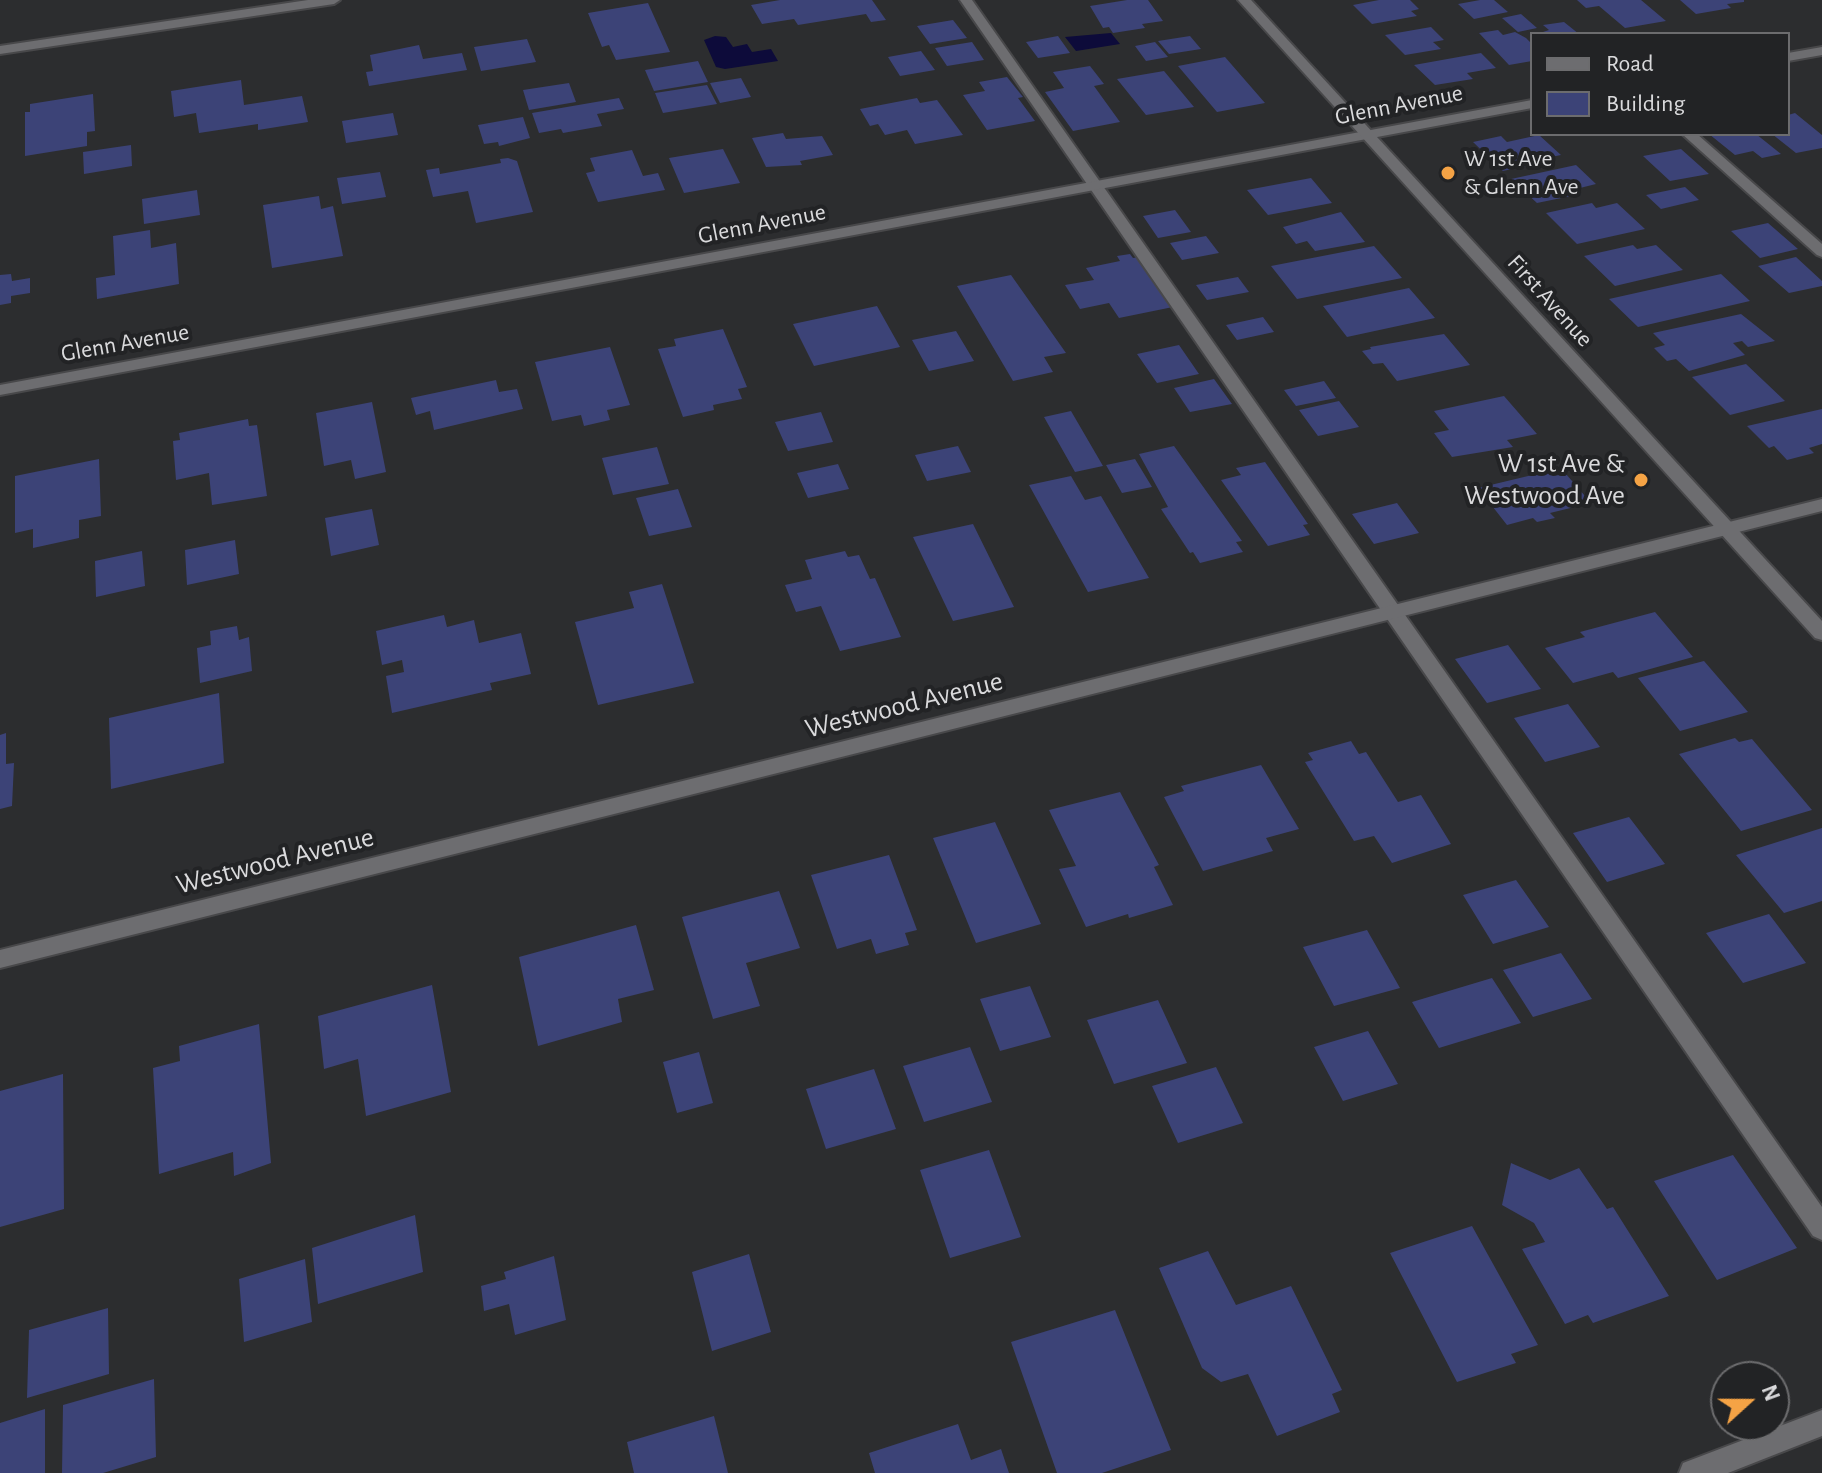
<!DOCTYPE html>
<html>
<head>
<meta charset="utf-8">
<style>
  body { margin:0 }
  #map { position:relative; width:1822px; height:1473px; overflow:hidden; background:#2c2d2f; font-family:"Alegreya Sans",sans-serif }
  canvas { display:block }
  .legend { position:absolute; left:1530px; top:32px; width:260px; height:104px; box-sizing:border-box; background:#222325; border:2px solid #6c6c6e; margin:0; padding:10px 14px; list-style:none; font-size:24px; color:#dadadc }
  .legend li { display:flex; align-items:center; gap:16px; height:40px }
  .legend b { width:40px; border:2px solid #6c6c6e }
  .north { position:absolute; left:1710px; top:1361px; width:80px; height:80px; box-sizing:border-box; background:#222325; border:2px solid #6c6c6e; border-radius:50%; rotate:69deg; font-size:22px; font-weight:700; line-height:32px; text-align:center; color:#dadadc }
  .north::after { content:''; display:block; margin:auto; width:28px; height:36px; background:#f5a345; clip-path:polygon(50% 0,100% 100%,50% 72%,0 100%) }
</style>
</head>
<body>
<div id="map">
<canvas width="1822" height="1473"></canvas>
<ul class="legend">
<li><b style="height:10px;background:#6d6d70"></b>Road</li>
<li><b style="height:22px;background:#3c4377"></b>Building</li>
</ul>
<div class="north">N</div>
</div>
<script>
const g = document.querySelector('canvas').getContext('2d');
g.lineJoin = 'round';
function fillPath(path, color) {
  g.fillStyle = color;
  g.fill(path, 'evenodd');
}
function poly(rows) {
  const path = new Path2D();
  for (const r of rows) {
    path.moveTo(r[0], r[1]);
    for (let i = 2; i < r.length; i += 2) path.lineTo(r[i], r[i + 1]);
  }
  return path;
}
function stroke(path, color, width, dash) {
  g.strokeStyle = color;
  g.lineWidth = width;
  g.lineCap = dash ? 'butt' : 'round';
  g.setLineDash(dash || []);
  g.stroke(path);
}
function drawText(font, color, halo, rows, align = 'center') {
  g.font = font + ' "Alegreya Sans",sans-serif';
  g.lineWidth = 8;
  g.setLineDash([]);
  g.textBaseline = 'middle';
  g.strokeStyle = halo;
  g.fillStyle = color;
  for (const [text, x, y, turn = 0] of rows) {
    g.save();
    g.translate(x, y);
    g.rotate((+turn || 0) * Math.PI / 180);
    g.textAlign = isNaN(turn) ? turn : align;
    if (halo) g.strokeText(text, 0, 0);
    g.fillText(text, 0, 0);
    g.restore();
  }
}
fillPath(poly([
  [1111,33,1120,44,1076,51,1065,37],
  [715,36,726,37,733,47,747,44,752,52,771,49,778,61,725,69,716,67,704,40]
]), '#0d0b3a');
fillPath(poly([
  [780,0,872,0,886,20,871,22,866,14,798,25,794,19,762,24,751,5],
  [1127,0,1148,0,1163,21,1142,24,1145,28,1113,33,1109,27,1103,28,1090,6],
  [1379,0,1410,0,1419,9,1411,11,1417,16,1372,24,1353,5],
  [1480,0,1494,0,1508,12,1474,19,1458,4],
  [1577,0,1641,0,1666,21,1625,28,1599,6,1586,8],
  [1680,0,1744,0,1744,2,1727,4,1731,8,1696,14],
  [648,3,670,52,616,60,609,45,602,47,588,13],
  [1521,14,1537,28,1518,32,1502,18],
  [953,20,967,38,930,44,917,26],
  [1564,22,1579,34,1537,34,1549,30,1543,25],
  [1431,27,1444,40,1433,42,1441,49,1405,55,1385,35],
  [1498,30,1503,35,1515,32,1526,38,1532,44,1532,61,1509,65,1479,33],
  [1058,36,1070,53,1038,58,1026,42],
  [1190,36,1201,49,1169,54,1158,41],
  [527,39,536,62,481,71,474,47],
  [972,42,984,60,947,66,935,48],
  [1155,42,1168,57,1146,61,1135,46],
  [419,45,423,59,462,53,467,70,369,86,366,72,373,71,370,55],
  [921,51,935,70,900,76,888,57],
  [1481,53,1496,68,1467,73,1473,79,1435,85,1414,65],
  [1225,57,1265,103,1217,112,1178,66],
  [698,61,708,82,654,91,645,70],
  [1090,66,1104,84,1094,86,1120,122,1073,131,1045,92,1064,88,1053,72],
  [1164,71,1194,107,1146,115,1117,79],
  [1007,77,1023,97,1018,98,1035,121,987,130,963,95,985,91,979,82],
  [741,78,751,97,720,103,710,83],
  [241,80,244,105,302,96,308,122,258,130,258,124,199,133,196,113,174,117,171,91],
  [569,83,576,102,529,110,523,90],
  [707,85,717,104,663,113,655,93],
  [93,94,95,131,87,132,87,146,25,156,25,112,30,112,30,104],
  [619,98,624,109,597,114,602,126,563,133,561,129,539,133,532,113],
  [917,98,920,103,937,100,963,135,915,144,907,130,885,135,878,124,870,126,860,109],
  [393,113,398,135,346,143,342,121],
  [1795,113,1822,135,1822,148,1796,153,1772,134,1788,134,1788,115],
  [523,117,530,138,499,146,498,142,484,144,478,125],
  [783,133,786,139,822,136,833,155,800,161,802,165,766,167,752,138],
  [1709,134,1756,134,1781,154,1762,158,1753,151,1735,155],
  [1539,135,1561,155,1541,159,1544,162,1503,171,1473,142,1501,136,1507,142],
  [131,145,132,166,84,174,83,152],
  [723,149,740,183,684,193,669,158],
  [1681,149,1709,174,1670,181,1643,156],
  [632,150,643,176,658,173,665,190,598,202,586,173,595,171,590,158],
  [508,158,517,161,533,212,476,223,468,191,433,197,426,170,439,168,440,174,501,163,500,159],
  [1576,165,1596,184,1576,189,1581,194,1537,203,1511,179],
  [380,172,386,197,342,204,337,178],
  [1311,178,1332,203,1268,215,1247,190],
  [1685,187,1699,200,1661,209,1646,195],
  [197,190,200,215,144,224,142,199],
  [319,196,321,209,333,206,343,256,272,268,263,205],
  [1592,203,1596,208,1617,203,1645,229,1577,244,1546,213],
  [1175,210,1191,232,1158,238,1143,216],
  [1341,212,1365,242,1315,251,1307,241,1296,244,1283,227],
  [1768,223,1798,249,1760,258,1731,231],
  [150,230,151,248,176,243,179,284,97,299,96,278,115,275,113,236],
  [1206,236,1219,253,1182,260,1170,243],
  [1633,245,1637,249,1656,245,1683,270,1615,286,1584,256],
  [1374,246,1402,278,1297,299,1271,266],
  [1130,254,1133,258,1139,257,1173,307,1119,318,1109,303,1080,309,1065,285,1094,280,1086,268,1120,261,1117,256],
  [1796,257,1822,281,1822,286,1789,293,1758,266],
  [11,274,12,281,30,278,30,293,11,296,11,303,0,305,0,275],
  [1721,274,1750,301,1638,327,1609,299],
  [1011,275,1066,353,1044,357,1053,372,1013,381,957,286],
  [1238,277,1249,292,1207,300,1196,285],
  [1409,288,1435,318,1347,337,1323,306],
  [877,306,900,347,814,366,793,324],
  [1741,314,1775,341,1748,347,1742,341,1733,343,1745,355,1689,371,1676,359,1667,361,1654,348,1665,345,1653,333],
  [1263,317,1274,332,1237,340,1226,325],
  [723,329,747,387,738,389,742,399,713,405,714,410,683,417,658,349,676,346,674,339],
  [956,331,974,361,929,371,912,340],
  [1444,334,1470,365,1397,381,1383,363,1373,364,1362,351,1371,349,1370,347],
  [1179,345,1199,374,1157,383,1137,354],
  [610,347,630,405,607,410,610,420,584,426,581,415,552,421,535,362],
  [1746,364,1785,401,1730,415,1692,377],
  [1214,379,1232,404,1190,412,1174,388],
  [496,380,499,392,517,389,523,409,434,430,430,411,416,415,411,398],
  [1324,381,1336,398,1296,406,1284,390],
  [1504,396,1537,434,1507,440,1513,447,1452,457,1434,433,1449,430,1434,411],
  [1339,401,1359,427,1318,436,1299,410],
  [372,402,386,472,355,479,351,460,324,466,316,413],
  [1822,409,1822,444,1809,448,1814,453,1787,460,1774,446,1769,448,1747,426],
  [1071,411,1103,466,1075,472,1044,417],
  [821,412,833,442,788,451,775,422],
  [248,419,249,426,257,425,267,496,212,505,209,473,176,480,173,441,180,440,179,433],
  [958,446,971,472,927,481,915,455],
  [1174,446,1242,541,1236,542,1243,552,1200,563,1193,552,1190,553,1161,509,1168,507,1139,454],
  [657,447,669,484,613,495,602,458],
  [99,459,101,516,79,520,79,538,33,548,33,529,15,533,15,476],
  [1135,459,1152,487,1122,493,1106,465],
  [1265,462,1308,524,1303,525,1310,535,1268,546,1221,480,1241,475,1236,468],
  [838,464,849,489,808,498,797,473],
  [1549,471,1553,476,1566,474,1591,503,1550,513,1555,518,1537,522,1533,518,1507,525,1478,488],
  [1071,476,1085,500,1101,496,1149,578,1088,592,1029,485],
  [678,489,692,527,649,536,636,498],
  [1397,503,1419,533,1374,544,1352,514],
  [372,509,379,545,331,556,325,518],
  [973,524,1014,607,953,621,913,537],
  [235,540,239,574,187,585,185,550],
  [142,551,145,586,96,597,95,561],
  [845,551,848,557,859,555,870,579,875,578,901,637,840,651,821,606,796,612,785,585,812,579,805,560],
  [662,584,694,683,598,705,575,622,634,608,629,592],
  [1655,612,1693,657,1618,678,1613,672,1573,683,1545,648,1585,637,1580,632],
  [444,615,447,627,474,620,479,643,521,633,531,674,490,683,492,690,392,713,386,676,404,672,402,660,382,665,376,631],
  [237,626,239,640,249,637,252,671,200,683,197,648,211,645,210,631],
  [1508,645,1541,689,1487,703,1455,659],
  [1704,661,1748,712,1680,731,1638,678],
  [219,693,224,763,111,789,109,718],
  [1568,704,1600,747,1545,762,1514,718],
  [6,733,6,764,14,763,12,806,0,809,0,735],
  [1735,738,1739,742,1752,739,1812,810,1741,831,1679,754],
  [1351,741,1359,754,1366,752,1398,802,1421,795,1451,844,1392,863,1374,836,1354,841,1305,762,1313,760,1308,753],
  [1261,765,1299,829,1266,838,1273,851,1203,871,1164,797,1184,791,1181,786],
  [1120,792,1159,865,1154,867,1173,905,1129,918,1128,914,1086,927,1059,869,1076,866,1049,810],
  [1629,817,1665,864,1607,882,1573,833],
  [995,822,1041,924,976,943,933,838],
  [1822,828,1822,901,1784,913,1736,855],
  [889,855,917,930,905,933,909,945,876,954,871,939,837,949,811,875],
  [1516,880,1549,927,1493,944,1463,895],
  [779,891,800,948,746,963,760,1006,713,1019,682,917],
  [1769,914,1806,963,1743,983,1706,933],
  [636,925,654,990,618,999,622,1022,538,1046,519,957],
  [1367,930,1400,988,1334,1006,1303,947],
  [1561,953,1592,999,1533,1017,1503,970],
  [1492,978,1521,1023,1439,1048,1412,1002],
  [432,985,451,1092,366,1116,358,1059,324,1069,318,1016],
  [1030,986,1051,1037,1000,1051,980,999],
  [1158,1000,1187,1063,1114,1084,1087,1020],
  [259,1024,271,1163,234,1176,233,1152,159,1174,153,1068,180,1061,179,1046],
  [1368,1031,1398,1084,1343,1101,1314,1047],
  [970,1047,992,1102,924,1122,903,1066],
  [699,1052,713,1103,677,1113,663,1062],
  [1216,1067,1243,1123,1178,1143,1152,1086],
  [874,1069,896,1129,826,1149,806,1089],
  [63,1074,64,1209,0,1227,0,1091],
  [989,1150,1021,1237,950,1258,920,1170],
  [1733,1155,1797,1248,1717,1280,1654,1181],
  [1511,1163,1550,1180,1579,1168,1607,1209,1613,1207,1669,1296,1593,1323,1588,1315,1565,1324,1522,1249,1545,1242,1534,1223,1502,1205],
  [415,1215,423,1272,318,1304,312,1248],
  [1472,1226,1538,1345,1511,1354,1516,1363,1457,1382,1390,1253],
  [1208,1251,1236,1305,1291,1286,1342,1390,1332,1394,1340,1412,1277,1436,1248,1374,1221,1382,1202,1368,1159,1268],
  [749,1254,771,1332,712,1351,692,1272],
  [554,1256,566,1320,515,1335,509,1304,484,1311,481,1286,506,1279,504,1272],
  [305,1259,312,1322,244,1342,239,1279],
  [108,1308,109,1374,27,1398,29,1330],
  [1115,1310,1171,1450,1102,1473,1057,1473,1011,1342],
  [154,1379,156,1457,103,1473,62,1473,63,1405],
  [45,1409,45,1473,0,1473,0,1423],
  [714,1416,728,1473,634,1473,627,1442],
  [958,1424,971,1460,1001,1449,1009,1473,875,1473,869,1453]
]), '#3c4377');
const lane = poly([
  [960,0,972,0,1822,1207,1822,1240,1813,1236,960,0],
  [1682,134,1697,134,1822,244,1822,257,1817,255,1682,134]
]);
const street = poly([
  [308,0,340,0,334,4,0,54,0,46,308,0],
  [1822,47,1822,55,1788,61,1788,53,1822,47],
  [1532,100,1532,108,0,395,0,385,1532,100],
  [1822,499,1822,511,0,968,0,950,1822,499],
  [1822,1410,1822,1436,1728,1473,1679,1473,1683,1463,1822,1410]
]);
const secondary = poly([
  [1238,0,1251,0,1822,621,1822,640,1815,638,1238,0]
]);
stroke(lane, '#48484a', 4);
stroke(street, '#48484a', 4);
stroke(secondary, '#48484a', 4);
fillPath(lane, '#6d6d70');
fillPath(street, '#6d6d70');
fillPath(secondary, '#6d6d70');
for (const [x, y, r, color] of [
  [1448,173,8,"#f5a345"],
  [1641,480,8,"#f5a345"]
]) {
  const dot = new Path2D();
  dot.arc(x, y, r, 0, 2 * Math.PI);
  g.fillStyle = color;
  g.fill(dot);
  stroke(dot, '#222325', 3);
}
drawText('24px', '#dadadc', '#222325', [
  ["Glenn Avenue",1399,105,-11],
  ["Glenn Avenue",762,224,-11],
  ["First Avenue",1550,301,48],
  ["Glenn Avenue",125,343,-10]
]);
drawText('24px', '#dadadc', '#222325', [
  ["W 1st Ave",1464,159],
  ["& Glenn Ave",1464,187]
], 'left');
drawText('28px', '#dadadc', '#222325', [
  ["W 1st Ave &",1625,464],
  ["Westwood Ave",1625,496]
], 'right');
drawText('28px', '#dadadc', '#222325', [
  ["Westwood Avenue",904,705,-14],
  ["Westwood Avenue",275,861,-14]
]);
</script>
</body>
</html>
